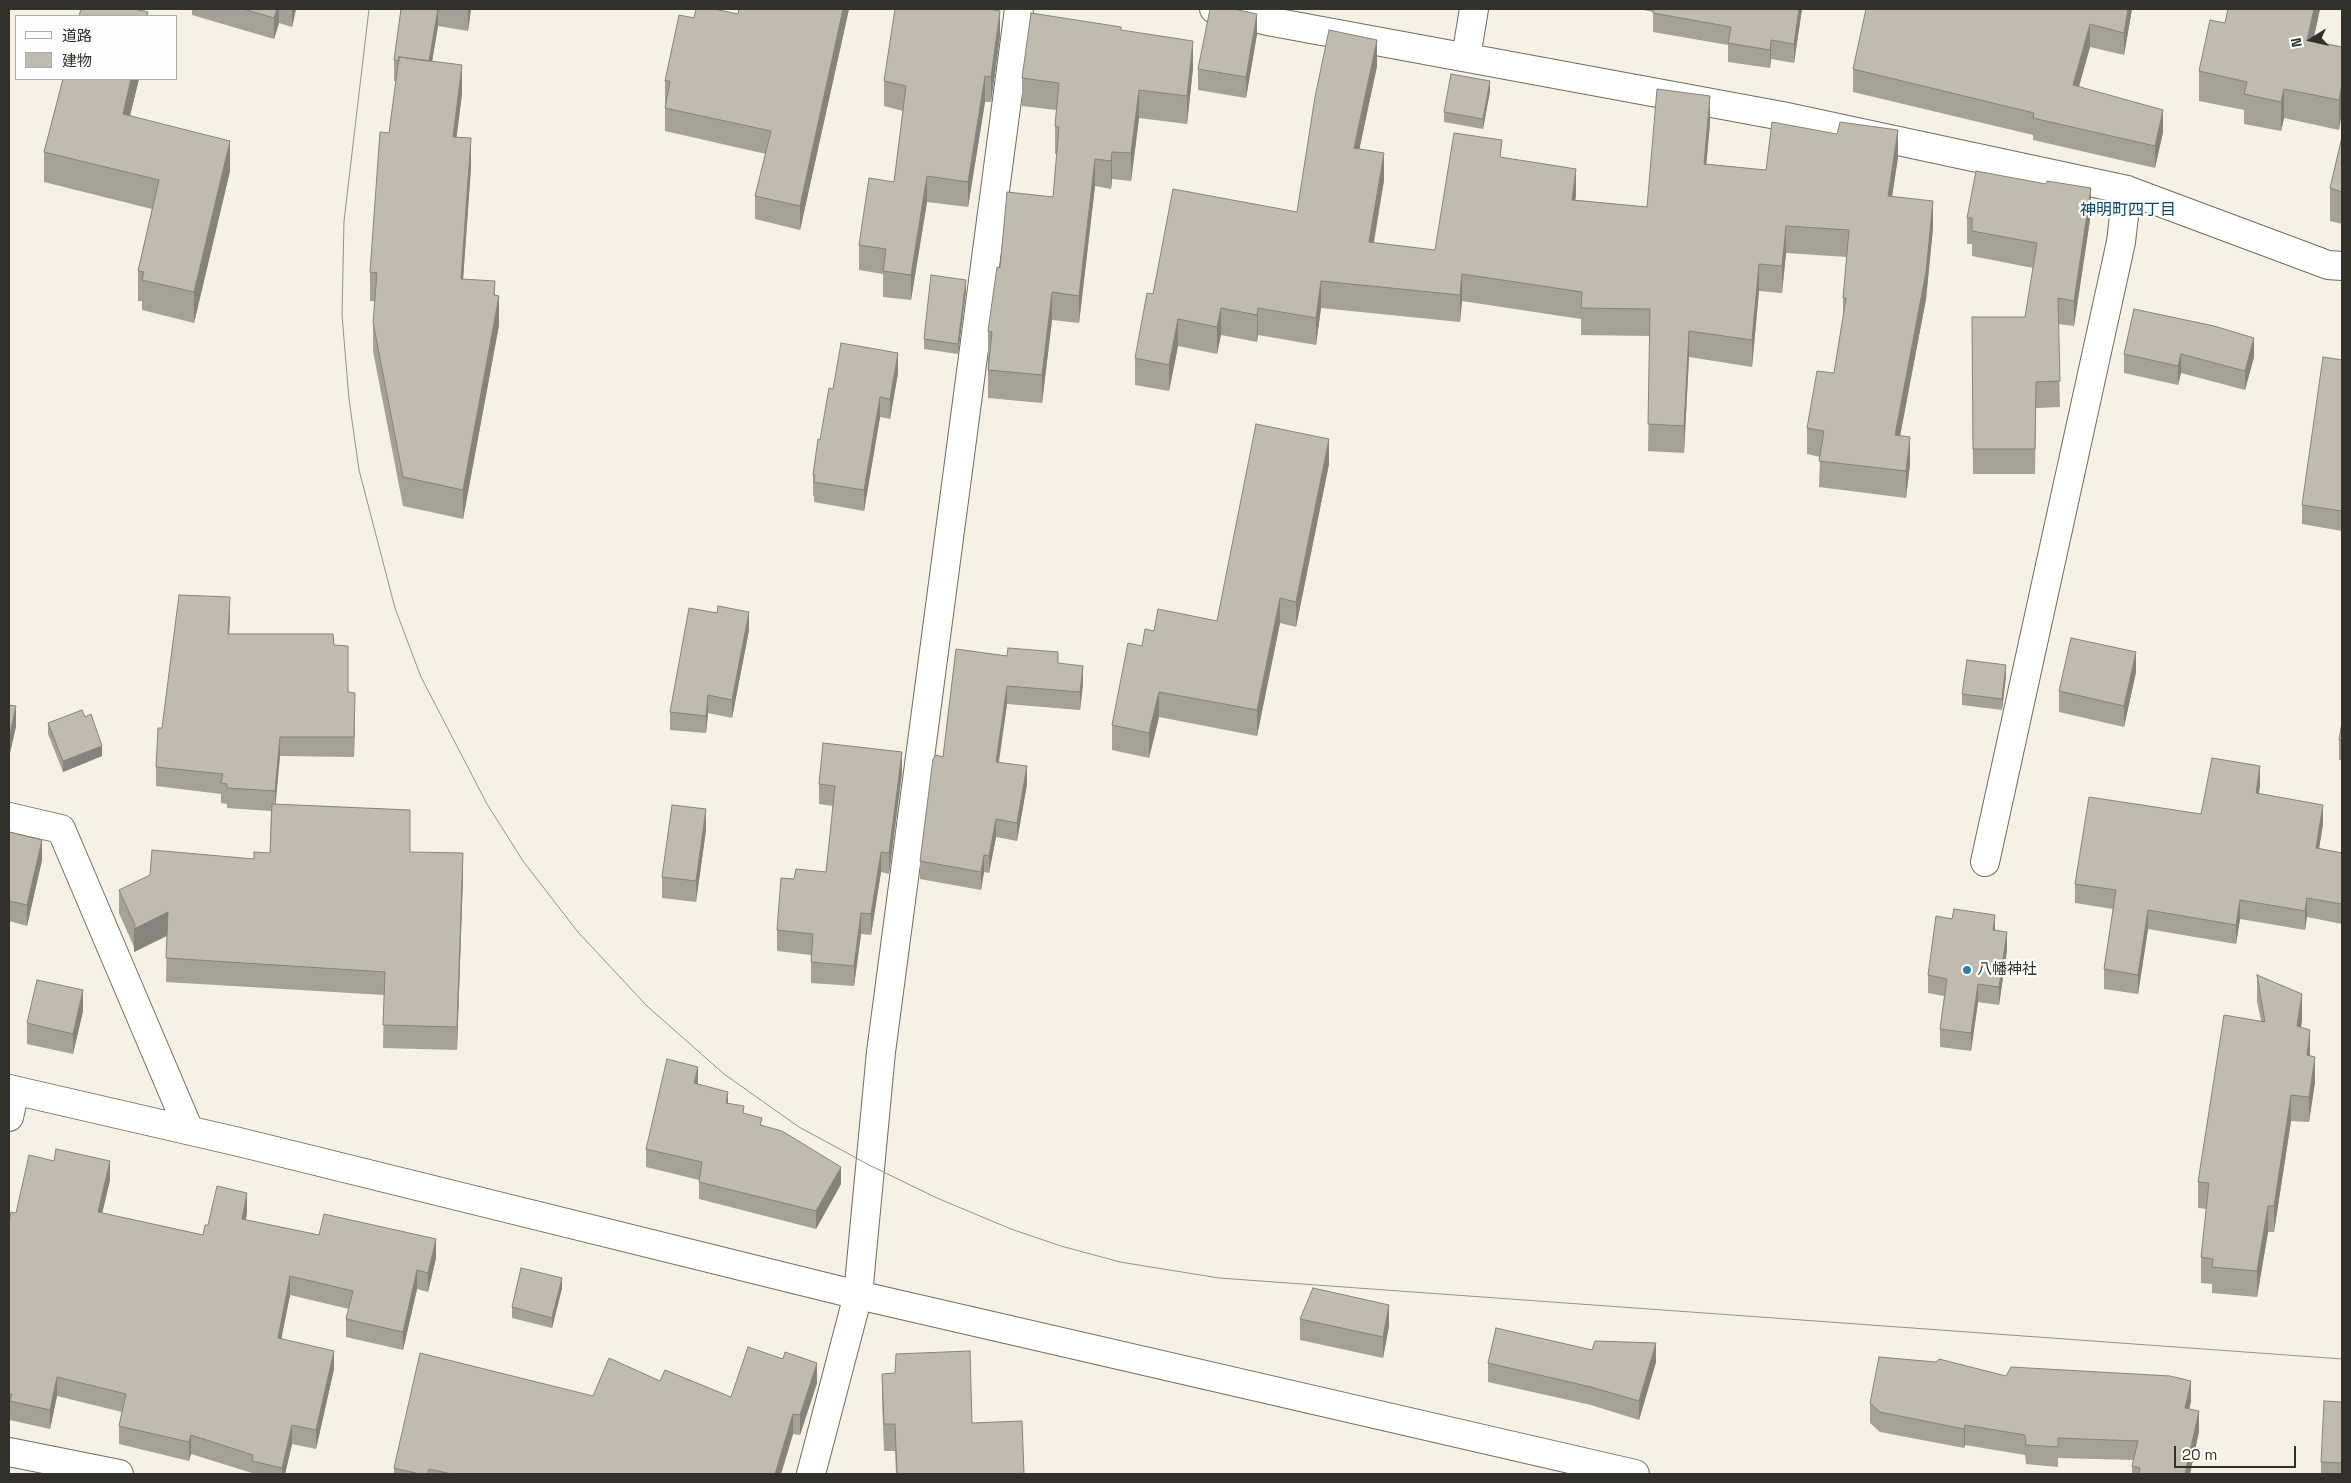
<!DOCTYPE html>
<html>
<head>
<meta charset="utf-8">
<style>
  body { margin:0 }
  #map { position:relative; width:2351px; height:1483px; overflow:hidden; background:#f6f1e4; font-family:"Space Grotesk","Noto Sans JP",sans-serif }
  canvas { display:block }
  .frame { position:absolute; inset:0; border:10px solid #32302b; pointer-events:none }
  .legend { position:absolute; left:15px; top:15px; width:162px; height:65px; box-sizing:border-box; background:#fefefe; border:1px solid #acacaa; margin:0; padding:6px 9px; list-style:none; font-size:15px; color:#32302b }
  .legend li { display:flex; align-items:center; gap:10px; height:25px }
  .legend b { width:25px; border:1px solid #acacaa }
  .north { position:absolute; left:2286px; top:15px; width:50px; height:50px; -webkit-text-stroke:4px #fefefe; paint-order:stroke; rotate:260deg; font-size:14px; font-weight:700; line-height:20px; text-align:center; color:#32302b }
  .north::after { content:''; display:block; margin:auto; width:18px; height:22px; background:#32302b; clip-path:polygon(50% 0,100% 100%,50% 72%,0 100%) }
  .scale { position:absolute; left:2174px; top:1446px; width:122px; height:22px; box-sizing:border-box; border:2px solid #32302b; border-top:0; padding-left:6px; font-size:15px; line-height:18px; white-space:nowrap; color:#32302b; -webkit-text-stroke:4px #fefefe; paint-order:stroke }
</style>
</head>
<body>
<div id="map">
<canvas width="2351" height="1483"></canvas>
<div class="frame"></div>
<ul class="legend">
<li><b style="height:6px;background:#fff"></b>道路</li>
<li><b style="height:14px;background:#c0bbae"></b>建物</li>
</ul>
<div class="north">N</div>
<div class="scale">20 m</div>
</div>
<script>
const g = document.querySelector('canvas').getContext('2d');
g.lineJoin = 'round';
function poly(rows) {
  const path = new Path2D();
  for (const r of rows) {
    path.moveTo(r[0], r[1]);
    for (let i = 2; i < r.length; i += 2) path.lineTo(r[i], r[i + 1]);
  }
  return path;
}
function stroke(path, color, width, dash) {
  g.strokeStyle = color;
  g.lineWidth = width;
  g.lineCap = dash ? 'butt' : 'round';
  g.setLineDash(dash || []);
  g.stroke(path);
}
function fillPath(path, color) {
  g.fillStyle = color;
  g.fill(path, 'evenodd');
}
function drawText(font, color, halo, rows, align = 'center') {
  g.font = font + ' "Space Grotesk","Noto Sans JP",sans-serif';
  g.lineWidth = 4.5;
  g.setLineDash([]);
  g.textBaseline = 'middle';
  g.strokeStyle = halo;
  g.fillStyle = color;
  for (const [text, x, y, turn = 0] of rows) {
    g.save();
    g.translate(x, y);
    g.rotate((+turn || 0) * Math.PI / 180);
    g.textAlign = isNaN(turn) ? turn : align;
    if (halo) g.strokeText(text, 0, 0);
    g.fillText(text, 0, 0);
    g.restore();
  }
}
const minor = poly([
  [1214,9,1273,22,1782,116,2127,190,2328,265,2342,266],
  [1466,57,1474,9],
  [9,817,61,829,189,1130],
  [1985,862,2121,242,2127,190],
  [9,1117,15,1091],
  [9,1452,119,1474],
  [811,1474,858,1295,881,1052,1019,9]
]);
const tertiary = poly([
  [9,1089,239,1142,858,1295,1635,1474]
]);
stroke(minor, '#716c61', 30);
stroke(tertiary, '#716c61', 30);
stroke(minor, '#fff', 28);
stroke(tertiary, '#fff', 28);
stroke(poly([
  [369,9,344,221,342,315,349,399,359,470,395,608,421,677,487,804,523,861,577,931,647,1006,724,1074,799,1127,871,1166,937,1198,1011,1229,1061,1246,1120,1262,1219,1278,2342,1359]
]), '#959188', 1);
fillPath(poly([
  [192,9,296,9,292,27,279,23,274,39,192,15],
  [400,9,471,9,468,31,438,26,432,61,462,94,456,137,471,167,463,279,495,295,499,325,463,519,403,506,373,351,373,322,375,301,370,301,370,272,396,81,394,81,394,60,400,17],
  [739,9,849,9,800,230,755,219,755,196,766,154,665,131,665,81,694,18,738,14],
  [1638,9,1802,9,1794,63,1771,59,1770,68,1728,62,1728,45,1653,32,1653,12],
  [2132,9,2124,55,2090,47,2079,87,2163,132,2155,168,2033,140,2033,135,1853,92,1853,69],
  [2228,9,2320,9,2313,41,2342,47,2339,130,2284,118,2281,131,2244,124,2244,110,2199,101,2199,71,2225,23],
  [1121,30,1193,68,1187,124,1139,118,1131,181,1112,179,1111,189,1095,186,1079,323,1052,320,1042,403,988,398,988,331,1000,268,1053,197,1057,154,1055,154,1055,126,1056,110,1022,106,1022,78],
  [1257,34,1246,98,1198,90,1198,69],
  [1000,36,991,102,985,102,968,207,927,202,911,300,883,297,883,274,859,270,859,245,894,182,903,111,884,106,884,81],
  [1377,66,1359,149,1384,180,1374,243,1435,250,1502,157,1576,195,1575,200,1647,207,1710,123,1706,164,1766,170,1898,157,1892,197,1933,228,1926,299,1900,436,1910,464,1906,498,1819,487,1820,457,1807,454,1807,428,1834,373,1843,319,1843,298,1847,257,1786,253,1782,293,1759,291,1752,367,1689,357,1684,453,1648,451,1650,336,1581,335,1581,319,1462,301,1460,322,1321,308,1316,345,1258,335,1257,342,1221,335,1217,354,1178,346,1169,391,1135,385,1135,358,1153,294,1297,212],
  [63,79,139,79,130,115,230,171,194,323,142,310,142,301,138,301,138,271,152,209,44,182,44,152],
  [1490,91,1483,129,1444,122,1444,112],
  [2342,137,2342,224,2330,221,2330,188],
  [2091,213,2074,326,2058,324,2060,407,2036,408,2035,474,1973,474,1972,317,2025,317,2033,268,1972,256,1972,244,1967,244,1967,218],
  [966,291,958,354,924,349,924,339],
  [2214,326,2254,357,2245,390,2181,373,2178,385,2124,373,2124,354],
  [2342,360,2342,531,2302,524,2302,505],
  [898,373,890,419,880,417,864,511,814,502,814,496,813,496,813,475,820,440,833,389],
  [1329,464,1296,627,1280,623,1257,736,1159,717,1149,758,1112,750,1112,725,1142,646,1154,631,1217,621],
  [230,617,229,634,334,645,355,713,354,757,280,756,275,804,410,810,410,852,463,876,457,1050,383,1048,384,995,166,982,167,936,134,952,134,947,119,913,119,890,254,859,270,853,271,811,227,808,227,804,221,803,221,794,156,786,156,767,162,728],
  [749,630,732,718,708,713,706,733,670,730,670,712],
  [956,649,1058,663,1083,684,1080,710,1007,704,999,762,1027,784,1017,841,996,837,989,873,984,872,981,890,920,879,920,861,943,757],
  [2136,672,2124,727,2059,712,2059,691],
  [2006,676,2002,710,1962,705,1962,694],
  [85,717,102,756,63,772,48,734,48,723],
  [2342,722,2342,760,2339,760,2339,740],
  [902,773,889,874,881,872,871,935,861,934,854,986,811,983,811,955,777,951,777,930,794,879,826,872,833,806,819,804,819,784],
  [2260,785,2259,793,2323,824,2319,848,2342,853,2342,924,2307,917,2305,930,2240,919,2236,944,2148,929,2138,994,2104,989,2104,969,2113,909,2075,903,2075,884,2201,814],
  [706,830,696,902,662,898,662,877],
  [9,832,42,860,27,926,9,921],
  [1995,931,2007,950,1999,1005,1978,1002,1971,1051,1940,1047,1940,1029,1944,996,1928,993,1928,975],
  [2257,975,2302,1020,2301,1027,2310,1056,2315,1082,2309,1122,2291,1121,2274,1232,2268,1232,2257,1297,2212,1293,2212,1284,2201,1283,2201,1257,2207,1209,2198,1208,2198,1182,2261,1021,2257,1001],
  [83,1011,73,1054,27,1044,27,1023],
  [698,1084,762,1125,841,1184,816,1229,699,1199,699,1180,646,1167,646,1149],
  [110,1180,102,1213,203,1235,208,1225,247,1212,246,1220,319,1235,436,1258,428,1292,417,1289,403,1350,346,1337,346,1319,349,1309,290,1295,281,1338,334,1369,316,1449,292,1444,285,1474,252,1474,252,1473,191,1454,189,1461,119,1444,119,1426,122,1412,57,1396,50,1429,10,1420,10,1413,9,1413,9,1221,16,1213],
  [562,1288,552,1328,512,1318,512,1307],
  [1300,1319,1389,1326,1383,1358,1300,1340],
  [1592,1350,1656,1362,1639,1420,1591,1405,1488,1382,1488,1363],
  [882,1374,972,1423,1024,1474,896,1474,895,1451,884,1451,882,1401],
  [2006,1376,2191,1401,2189,1409,2199,1431,2190,1474,2132,1474,2132,1466,2134,1460,2058,1458,2058,1467,2026,1464,2025,1455,1965,1445,1964,1448,1880,1432,1870,1423,1870,1403],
  [660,1381,731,1397,817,1383,800,1435,793,1434,781,1474,394,1474,394,1468,593,1396],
  [2342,1402,2342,1474,2321,1474,2321,1462]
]), '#a5a196');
fillPath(poly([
  [277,9,279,9,279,23,274,39,274,18],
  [292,9,296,9,292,27],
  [438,9,438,26,428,86,428,66],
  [468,9,471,9,468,31],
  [843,9,849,9,800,230,800,206],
  [1799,9,1802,9,1794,63,1794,44],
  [2128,9,2132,9,2124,55,2124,33],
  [2314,9,2320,9,2307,69,2307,40],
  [1000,11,1000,36,991,102,991,77],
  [1257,14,1257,34,1246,98,1246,77],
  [2090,24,2090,47,2073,107,2073,85],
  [1377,40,1377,66,1354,175,1354,148],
  [1771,40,1771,59,1770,68,1770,50],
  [1193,41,1193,68,1187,124,1187,96],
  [462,65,462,94,453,166,453,137],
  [985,76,985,102,968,207,968,182],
  [131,79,139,79,123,144,123,114],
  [1490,81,1490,91,1483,129,1483,119],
  [2342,83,2342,112,2339,130,2339,100],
  [2284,89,2284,118,2281,131,2281,102],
  [1139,90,1139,118,1131,181,1131,153],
  [1710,96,1710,123,1704,191,1704,164],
  [2163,110,2163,132,2155,168,2155,146],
  [1898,130,1898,157,1888,223,1888,196],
  [471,138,471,167,461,308,461,279],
  [230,141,230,171,194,323,194,292],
  [1112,152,1112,179,1111,189,1111,161],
  [1384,153,1384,180,1369,269,1369,242],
  [1095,159,1095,186,1079,323,1079,296],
  [1576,169,1576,195,1572,227,1572,200],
  [927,176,927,202,911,300,911,275],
  [2091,188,2091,213,2074,326,2074,301],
  [1933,201,1933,228,1926,299,1895,462,1895,435],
  [1786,226,1786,253,1782,293,1782,266],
  [1759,264,1759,291,1752,367,1752,340],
  [1462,274,1462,301,1460,322,1460,295],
  [966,280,966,291,958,354,958,344],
  [495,281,495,310,499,296,499,325,463,519,463,490,494,295],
  [1321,281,1321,308,1316,345,1316,318],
  [1052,292,1052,320,1042,403,1042,375],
  [1221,308,1221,335,1217,354,1217,327],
  [1258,308,1258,335,1257,342,1257,315],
  [1178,319,1178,346,1169,391,1169,365],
  [1689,331,1689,357,1684,453,1684,426],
  [2254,338,2254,357,2245,390,2245,371],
  [898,353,898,373,890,419,890,399],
  [2181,354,2181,373,2178,385,2178,366],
  [880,397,880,417,864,511,864,490],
  [1910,437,1910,464,1906,498,1906,471],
  [1329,439,1329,464,1296,627,1296,602],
  [230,597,230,617,228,654,228,634],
  [1280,598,1280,623,1257,736,1257,710],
  [749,612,749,630,732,718,732,700],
  [2136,652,2136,672,2124,727,2124,706],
  [2006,665,2006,676,2002,710,2002,699],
  [1083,666,1083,684,1080,710,1080,692],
  [1007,686,1007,704,996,779,996,762],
  [1159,692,1159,717,1149,758,1149,733],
  [355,693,355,713,354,757,354,737],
  [708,695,708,713,706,733,706,716],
  [16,706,16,727,9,758,9,738],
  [280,737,280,756,275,811,275,791],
  [102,746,102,756,63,772,63,761],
  [902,752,902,773,889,874,889,853],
  [1027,766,1027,784,1017,841,1017,823],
  [2260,766,2260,785,2256,812,2256,793],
  [2323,805,2323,824,2316,867,2316,848],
  [706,809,706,830,696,902,696,881],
  [996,819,996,837,989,873,989,856],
  [42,840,42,860,27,926,27,905],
  [881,852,881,872,871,935,871,914],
  [463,853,463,876,457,1050,457,1027],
  [984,855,984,872,981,890,981,872],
  [2307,898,2307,917,2305,930,2305,911],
  [2240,900,2240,919,2236,944,2236,925],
  [2148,910,2148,929,2138,994,2138,975],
  [168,912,168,935,134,952,134,929],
  [861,913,861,934,854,986,854,966],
  [1995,915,1995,934,1993,930],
  [2007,932,2007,950,1999,1005,1999,987],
  [1978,984,1978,1002,1971,1051,1971,1033],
  [83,990,83,1011,73,1054,73,1034],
  [2302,994,2302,1020,2297,1052,2297,1026],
  [2310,1030,2310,1055,2307,1080,2307,1055],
  [2315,1057,2315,1082,2309,1122,2309,1097],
  [698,1067,698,1085,694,1083],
  [728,1092,728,1109,726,1103],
  [2291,1095,2291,1121,2274,1232,2274,1206],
  [110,1161,110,1180,98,1231,98,1212],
  [841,1167,841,1184,816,1229,816,1211],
  [247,1193,247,1212,242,1238,242,1219],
  [2268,1206,2268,1232,2257,1297,2257,1271],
  [436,1239,436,1258,428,1292,428,1273],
  [417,1270,417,1289,403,1350,403,1332],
  [290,1276,290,1295,278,1356,278,1338],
  [562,1278,562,1288,552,1328,552,1318],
  [1389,1305,1389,1326,1383,1358,1383,1337],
  [1656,1343,1656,1362,1639,1420,1639,1401],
  [334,1351,334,1369,316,1449,316,1430],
  [817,1363,817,1383,800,1435,800,1415],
  [57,1377,57,1396,50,1429,50,1410],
  [2191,1381,2191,1401,2185,1428,2185,1408],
  [2199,1411,2199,1431,2190,1474,2185,1474],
  [793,1414,793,1434,781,1474,775,1474],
  [292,1425,292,1444,285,1474,282,1474,282,1468],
  [1965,1425,1965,1445,1964,1448,1964,1429],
  [191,1435,191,1454,189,1461,189,1442]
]), '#86837a');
const building = poly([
  [81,9,135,9,148,12,147,16,79,16,81,9],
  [243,9,277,9,274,18,243,9],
  [401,9,438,9,429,61,399,57,399,61,394,60,401,9],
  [696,9,714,9,738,14,739,9,843,9,800,206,755,196,771,131,665,108,670,81,665,81,679,15,694,18,696,9],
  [895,9,987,9,1000,11,991,77,985,76,968,182,927,176,911,275,883,271,886,249,859,245,869,178,894,182,906,86,884,81,895,9],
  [1210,9,1234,9,1257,14,1246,77,1198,69,1210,9],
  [1653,9,1799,9,1794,44,1771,40,1770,50,1728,43,1731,27,1653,13,1653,9],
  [1866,9,2128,9,2124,33,2090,24,2073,85,2163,110,2155,146,2033,118,2034,113,1853,69,1866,9],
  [2228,9,2314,9,2307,40,2342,47,2342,83,2339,100,2284,89,2281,102,2244,94,2247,82,2199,71,2210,20,2225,23,2228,9],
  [1031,13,1121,27,1121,30,1193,41,1187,96,1139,90,1131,153,1112,152,1111,161,1095,159,1079,296,1052,292,1042,375,988,370,992,332,988,331,997,267,1000,268,1007,192,1053,197,1059,127,1055,126,1059,83,1022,78,1031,13],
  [1329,30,1377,40,1354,148,1384,153,1369,242,1435,250,1454,133,1502,140,1500,157,1576,169,1572,200,1647,207,1657,89,1710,96,1704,164,1766,170,1772,122,1837,134,1840,122,1898,130,1888,196,1933,201,1926,272,1895,435,1910,437,1906,471,1819,461,1824,431,1807,428,1817,371,1834,373,1846,298,1843,298,1849,230,1786,226,1782,266,1759,264,1752,340,1689,331,1684,426,1648,424,1650,309,1581,308,1582,292,1462,274,1460,295,1321,281,1316,318,1258,308,1257,315,1221,308,1217,327,1178,319,1169,365,1135,358,1147,293,1153,294,1173,189,1297,212,1315,97,1329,30],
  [399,57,462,65,453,137,471,138,461,279,495,281,494,295,499,296,463,490,403,477,373,322,377,273,370,272,380,132,389,133,399,57],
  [1451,74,1490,81,1483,119,1444,112,1451,74],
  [63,79,131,79,123,114,230,141,194,292,142,280,144,272,138,271,159,180,44,152,63,79],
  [2342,137,2342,192,2330,188,2342,137],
  [1976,171,2046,184,2047,181,2091,188,2074,301,2058,298,2060,381,2036,382,2035,449,1973,449,1972,317,2025,317,2037,243,1972,231,1972,218,1967,218,1976,171],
  [931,275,966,280,958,344,924,339,931,275],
  [2134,309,2214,326,2254,338,2245,371,2181,354,2178,366,2124,354,2134,309],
  [841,343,898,353,890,399,880,397,864,490,814,482,815,475,813,475,818,439,820,440,829,388,833,389,841,343],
  [2323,357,2342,360,2342,511,2302,505,2323,357],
  [1256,424,1329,439,1296,602,1280,598,1257,710,1159,692,1149,733,1112,725,1128,643,1142,646,1145,629,1154,631,1158,609,1217,621,1256,424],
  [179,595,230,597,228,634,333,634,334,645,348,646,348,692,355,693,354,737,280,737,275,791,227,788,227,784,221,783,223,774,156,767,158,728,162,728,179,595],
  [718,606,749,612,732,700,708,695,706,716,670,712,689,608,717,613,718,606],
  [2071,638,2136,652,2124,706,2059,691,2071,638],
  [1008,648,1058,652,1058,663,1083,666,1080,692,1007,686,996,762,1027,766,1017,823,996,819,989,856,984,855,981,872,920,861,933,759,936,755,943,757,956,649,1007,656,1008,648],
  [1967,660,2006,665,2002,699,1962,694,1967,660],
  [9,705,16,706,9,738,9,705],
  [82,710,85,717,91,714,102,746,63,761,48,723,82,710],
  [2342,722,2342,740,2339,740,2342,722],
  [823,743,902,752,889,853,881,852,871,914,861,913,854,966,811,962,813,934,777,930,781,878,794,879,796,869,826,872,835,786,819,784,823,743],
  [2212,758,2260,766,2256,793,2323,805,2316,848,2342,853,2342,904,2307,898,2305,911,2240,900,2236,925,2148,910,2138,975,2104,969,2116,890,2075,884,2089,797,2201,814,2212,758],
  [272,804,410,810,410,852,463,853,457,1027,383,1025,385,972,166,958,168,912,134,929,135,925,119,890,150,875,152,850,254,859,254,852,270,853,272,804],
  [672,805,706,809,696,881,662,877,672,805],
  [9,832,42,840,27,905,9,901,9,832],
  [1954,909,1995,915,1993,930,2007,932,1999,987,1978,984,1971,1033,1940,1029,1947,979,1928,975,1936,916,1952,919,1954,909],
  [2257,975,2302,994,2297,1026,2310,1030,2307,1055,2315,1057,2309,1097,2291,1095,2274,1206,2268,1206,2257,1271,2212,1267,2213,1259,2201,1257,2209,1183,2198,1182,2224,1015,2265,1022,2257,975],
  [37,980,83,990,73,1034,27,1023,37,980],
  [667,1059,698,1067,694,1083,728,1092,726,1103,744,1106,743,1113,762,1118,760,1125,782,1131,841,1167,816,1211,699,1182,702,1162,646,1149,667,1059],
  [56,1149,110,1161,98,1212,203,1235,205,1225,208,1225,217,1186,247,1193,242,1219,319,1235,324,1214,436,1239,428,1273,417,1270,403,1332,346,1319,353,1291,290,1276,278,1338,334,1351,316,1430,292,1425,282,1468,252,1461,253,1455,191,1435,189,1442,119,1426,126,1394,57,1377,50,1410,10,1401,12,1394,9,1394,9,1221,11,1212,16,1213,29,1155,54,1161,56,1149],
  [521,1268,562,1278,552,1318,512,1307,521,1268],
  [1313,1288,1389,1305,1383,1337,1300,1319,1313,1288],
  [1496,1328,1592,1350,1595,1341,1656,1343,1639,1401,1591,1387,1488,1363,1496,1328],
  [748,1347,783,1359,785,1352,817,1363,800,1415,793,1414,775,1474,452,1474,429,1469,428,1474,420,1474,394,1468,420,1353,593,1396,609,1358,660,1381,665,1370,731,1397,748,1347],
  [970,1351,972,1423,1022,1421,1024,1474,897,1474,895,1424,884,1424,882,1374,895,1373,896,1354,970,1351],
  [1879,1357,1936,1362,1939,1359,2006,1376,2011,1367,2170,1376,2191,1381,2185,1408,2199,1411,2185,1474,2139,1474,2140,1468,2132,1466,2138,1441,2058,1438,2058,1447,2026,1445,2025,1435,1965,1425,1964,1429,1880,1412,1870,1403,1879,1357],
  [2324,1401,2342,1402,2342,1463,2321,1462,2324,1401]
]);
fillPath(building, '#c0bbae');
stroke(building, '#86837a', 1);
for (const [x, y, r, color] of [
  [1967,970,5,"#2b7eae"]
]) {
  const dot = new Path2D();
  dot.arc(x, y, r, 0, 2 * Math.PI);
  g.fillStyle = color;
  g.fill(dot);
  stroke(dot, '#fefefe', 2);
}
drawText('15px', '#32302b', '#fefefe', [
  ["八幡神社",1977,970]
], 'left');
drawText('16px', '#0b4869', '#fefefe', [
  ["神明町四丁目",2128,211]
]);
</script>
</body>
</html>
